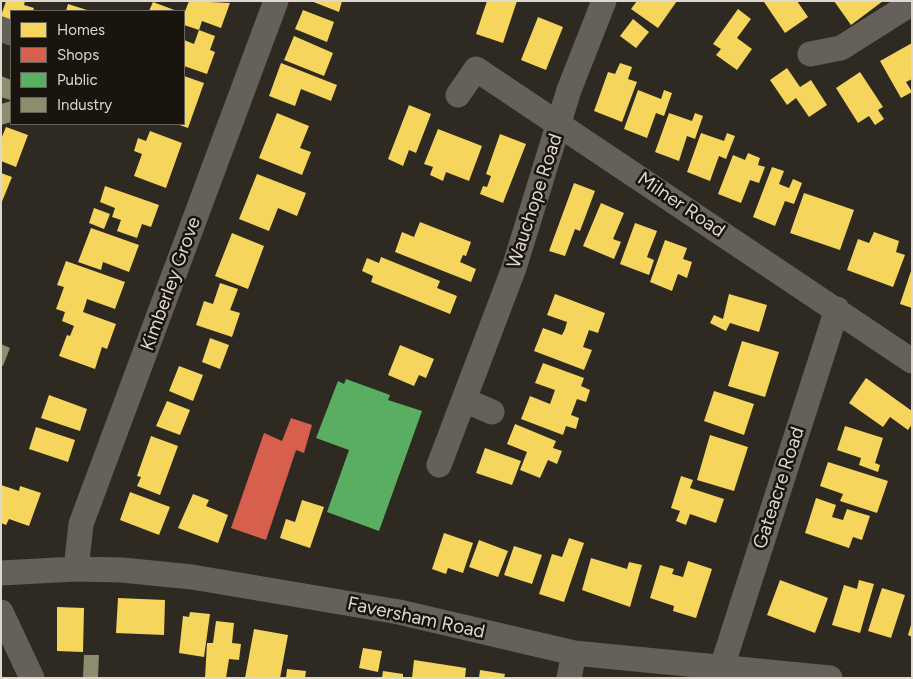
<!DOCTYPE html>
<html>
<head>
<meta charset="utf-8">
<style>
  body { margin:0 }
  #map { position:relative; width:913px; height:679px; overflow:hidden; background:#2f2a21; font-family:Figtree,sans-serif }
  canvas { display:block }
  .frame { position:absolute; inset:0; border:2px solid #ded8ce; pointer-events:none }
  .legend { position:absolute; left:10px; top:10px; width:175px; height:115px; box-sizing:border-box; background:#19150e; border:1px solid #68635b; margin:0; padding:6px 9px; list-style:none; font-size:15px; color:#ded8ce }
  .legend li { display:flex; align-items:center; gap:10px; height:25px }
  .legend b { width:25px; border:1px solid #68635b }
</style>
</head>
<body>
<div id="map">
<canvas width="913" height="679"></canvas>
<div class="frame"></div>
<ul class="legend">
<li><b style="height:14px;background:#f6d55c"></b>Homes</li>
<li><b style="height:14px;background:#d6604d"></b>Shops</li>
<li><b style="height:14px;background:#5aae61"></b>Public</li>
<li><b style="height:14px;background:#8c8c6e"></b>Industry</li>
</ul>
</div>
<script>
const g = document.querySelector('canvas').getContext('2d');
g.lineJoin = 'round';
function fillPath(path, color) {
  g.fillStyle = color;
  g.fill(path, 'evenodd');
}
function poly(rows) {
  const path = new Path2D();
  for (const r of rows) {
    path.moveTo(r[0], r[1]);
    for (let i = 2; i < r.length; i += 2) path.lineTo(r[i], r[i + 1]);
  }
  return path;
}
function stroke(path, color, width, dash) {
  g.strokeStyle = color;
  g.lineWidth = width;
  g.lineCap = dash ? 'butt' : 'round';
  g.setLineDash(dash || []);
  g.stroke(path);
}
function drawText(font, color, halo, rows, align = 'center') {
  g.font = font + ' Figtree,sans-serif';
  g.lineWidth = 5;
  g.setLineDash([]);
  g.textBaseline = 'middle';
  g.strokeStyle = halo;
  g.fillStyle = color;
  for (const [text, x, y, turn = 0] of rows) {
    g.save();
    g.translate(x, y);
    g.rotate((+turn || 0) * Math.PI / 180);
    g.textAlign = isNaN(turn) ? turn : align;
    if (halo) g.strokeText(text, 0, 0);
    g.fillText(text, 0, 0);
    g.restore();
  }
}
fillPath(poly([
  [6,1,25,1,24,5,34,8,33,11,11,11,11,20,1,16],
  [189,1,230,3,221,28,202,21,199,30,215,36,210,50,215,52,207,74,184,66,184,40,194,44,199,30,184,25,184,14],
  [311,1,342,1,339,12],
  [487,1,517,1,503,43,476,34],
  [637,1,677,1,658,28,631,9],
  [766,1,797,1,808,17,785,33,764,2],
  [834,1,883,1,851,25],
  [153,2,177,11,149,11],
  [68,4,90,11,66,11],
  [738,9,751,19,737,38,752,49,737,70,716,55,721,49,713,44],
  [303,10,334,22,327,42,295,29],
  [538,17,563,27,546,70,521,60],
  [633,19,649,32,636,48,620,36],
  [294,36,333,53,324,76,284,60],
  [912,43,912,79,906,82,912,92,901,98,880,61],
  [281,63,337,85,331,101,301,89,295,106,269,96],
  [620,63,632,67,628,79,637,82,622,122,594,111,608,72,615,74],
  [787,68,800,87,811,80,827,105,809,117,796,98,787,105,770,80],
  [860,72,883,107,878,110,884,119,875,125,869,116,858,123,836,88],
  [184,76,204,83,188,128,177,124,184,124],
  [638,90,661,99,664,90,672,93,664,116,656,113,647,138,624,129],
  [409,105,431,114,416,153,409,150,403,166,388,159],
  [277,113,309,126,300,148,311,152,302,175,259,158],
  [669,113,692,121,695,113,703,116,695,139,687,136,679,161,655,152],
  [6,127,28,135,16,167,1,161,1,139],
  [438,129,482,146,469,181,446,172,443,181,430,175,433,167,424,164],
  [150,131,182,143,166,188,134,176,142,154,134,151,138,138,146,141],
  [701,133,724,141,727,133,735,136,726,159,719,156,710,181,687,172],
  [500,134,526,144,503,203,480,194,483,186,487,187,491,176,486,174],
  [748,153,760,158,758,165,765,167,759,183,750,180,741,203,718,194,733,155,745,160],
  [772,167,784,171,779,184,789,188,793,179,802,183,794,204,785,201,775,226,753,217],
  [1,173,12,177,1,204],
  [257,174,306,193,297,216,278,208,269,231,239,219],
  [574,183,595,191,580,231,575,229,565,256,549,251],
  [105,186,159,205,151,227,142,224,137,238,117,231,121,220,112,217,115,208,100,202],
  [804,193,854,210,840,250,790,233],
  [601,203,624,213,613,239,621,242,614,259,583,246],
  [94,208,110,214,104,229,89,223],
  [420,222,471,242,466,256,463,255,460,262,476,269,471,282,395,252,402,232,414,237],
  [635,223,657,231,647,257,654,260,649,275,620,264],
  [91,228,139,245,129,272,103,262,101,270,78,262],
  [874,232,899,241,896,252,905,255,893,287,847,270,858,239,869,243],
  [232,233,264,246,248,289,215,276],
  [665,240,687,248,683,259,692,262,687,278,678,274,672,291,650,282],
  [381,257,440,281,437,288,457,296,450,314,371,282,373,276,362,271,367,258,379,263],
  [66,261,125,282,115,309,87,299,85,306,83,312,116,324,107,349,102,347,95,369,59,356,67,335,70,336,74,326,62,321,65,312,56,309,64,287,57,285],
  [911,271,912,271,912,308,900,304],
  [220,283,238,289,230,310,240,313,232,337,196,325,204,301,213,304],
  [555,294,605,313,598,333,589,330,583,347,592,350,584,370,534,351,543,328,562,335,565,329,567,322,547,315],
  [729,294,767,305,759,332,730,323,726,331,710,323,714,315,723,319],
  [210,338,229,345,220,369,202,362],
  [742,341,779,352,765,397,728,386],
  [400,345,434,359,426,378,419,375,414,386,388,375],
  [543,363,584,378,581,386,590,390,586,402,577,399,571,415,579,418,576,429,566,426,563,435,521,419,530,396,550,404,555,390,535,383],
  [179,366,203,375,193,401,169,391],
  [866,378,912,411,912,424,908,430,890,417,883,427,849,403],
  [714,391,754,404,744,435,704,421],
  [49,395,87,409,80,431,41,418],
  [167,401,190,410,180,435,156,426],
  [515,424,556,441,553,448,562,451,557,464,548,460,540,478,520,470,527,452,507,444],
  [845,426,883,438,875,463,880,465,878,472,859,465,861,458,837,450],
  [36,427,75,440,68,462,29,449],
  [710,435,748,447,734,491,697,480],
  [151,436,178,446,160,495,137,486,141,477,137,476],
  [485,448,521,461,512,485,476,473],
  [828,462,888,481,877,513,840,501,843,494,820,486],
  [681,476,693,480,690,488,724,499,716,523,690,514,686,525,676,521,680,511,671,508],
  [1,485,19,491,20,486,41,493,29,526,9,519,6,525,1,523],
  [130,492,170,507,159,535,120,520],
  [193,494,209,500,206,506,228,515,218,543,178,528],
  [816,498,836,505,832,517,843,520,847,509,870,516,862,540,853,537,849,548,805,533],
  [302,500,324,507,310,548,280,538,286,519,295,522],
  [444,533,473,543,463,573,448,568,446,574,432,569],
  [569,538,584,543,564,602,539,594,552,554,562,557],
  [479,540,508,551,498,577,469,567],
  [514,546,542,555,532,584,504,575],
  [591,558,627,569,629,562,642,565,630,607,582,590],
  [688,561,712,569,696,618,673,611,674,606,650,598,660,565,674,569,672,574,683,577],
  [780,580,828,598,815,633,767,615],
  [859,580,874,584,860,633,832,625,844,585,857,589],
  [882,588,905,595,891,638,868,631],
  [118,598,165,600,164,635,116,633],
  [57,607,84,608,83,652,57,651],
  [190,612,210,614,204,657,179,653,183,616,189,617],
  [216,621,234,623,232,643,241,644,239,660,229,659,226,678,205,678,207,643,213,643],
  [911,625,912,625,912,637,908,635],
  [254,629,288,635,280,678,245,678],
  [363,648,382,651,378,672,359,668],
  [414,660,466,668,465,678,412,678],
  [287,669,306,671,305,678,286,678],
  [480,670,505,674,504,678,479,678],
  [383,671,403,674,403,678,382,678]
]), '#f6d55c');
fillPath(poly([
  [291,418,312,425,304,453,296,450,266,540,231,528,264,433,282,441]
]), '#d6604d');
fillPath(poly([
  [346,379,390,395,388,400,422,411,379,531,327,512,349,450,316,438,338,381,344,384]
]), '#5aae61');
fillPath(poly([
  [1,76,11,80,10,100,1,97],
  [11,101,11,122,1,125,1,104],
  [1,344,10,348,3,366,1,365],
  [84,655,99,655,98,678,83,678]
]), '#8c8c6e');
stroke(poly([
  [1,29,11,33],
  [810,54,841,48,912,3],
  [458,95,476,69,912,361],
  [464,400,492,412],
  [439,465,514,268,569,90,604,1],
  [76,569,81,524,276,1],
  [1,573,76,569,122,570,192,577,399,612,574,653,830,678],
  [1,612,32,678],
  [722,667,837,309],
  [569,678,574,653]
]), '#65615a', 25);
drawText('19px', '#ded8ce', '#19150e', [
  ["Wauchope Road",535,201,-72],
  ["Milner Road",681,205,34],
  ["Kimberley Grove",171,284,-70],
  ["Gateacre Road",779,488,-72],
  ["Faversham Road",416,618,12]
]);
</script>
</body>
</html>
